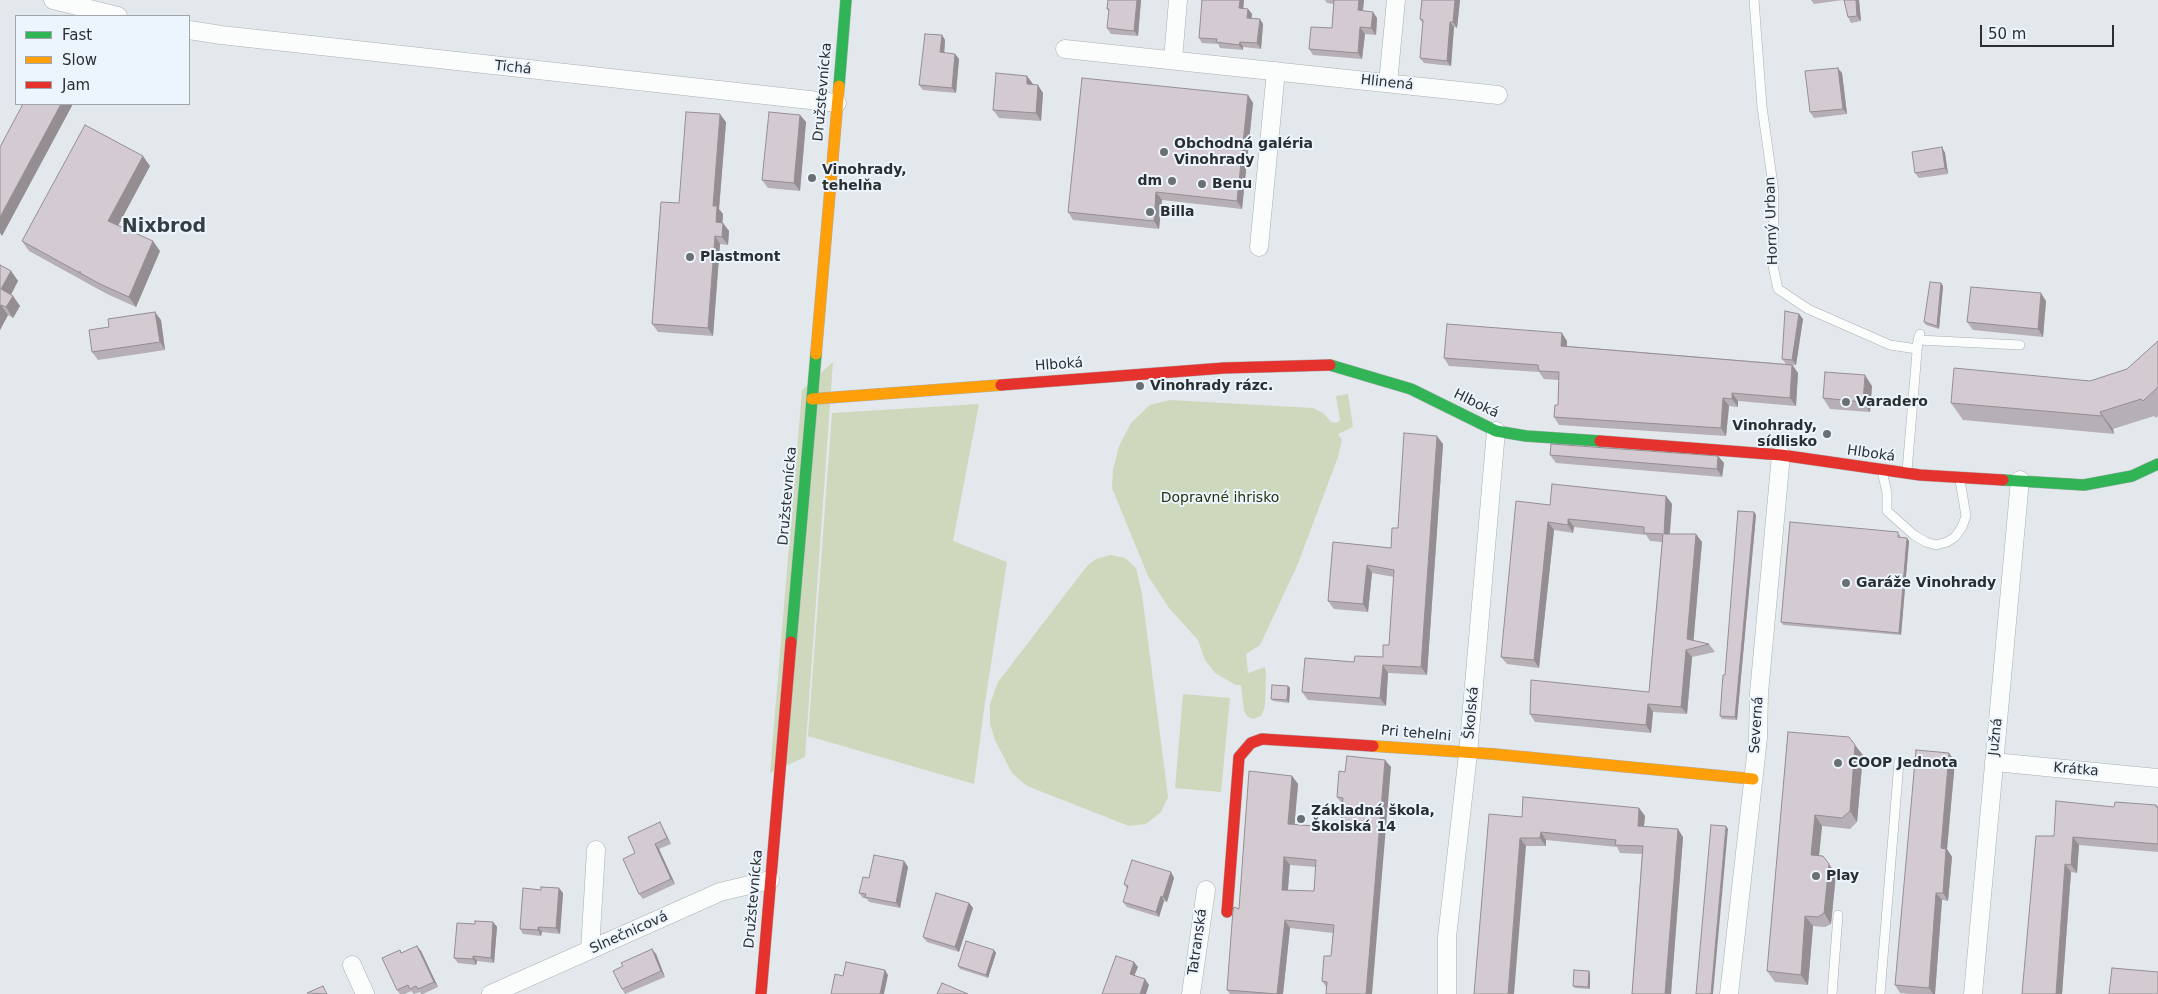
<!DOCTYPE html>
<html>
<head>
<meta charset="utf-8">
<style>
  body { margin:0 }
  #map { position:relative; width:2158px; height:994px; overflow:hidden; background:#e3e8ec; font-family:"DejaVu Sans",sans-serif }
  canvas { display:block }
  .legend { position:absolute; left:15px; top:15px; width:175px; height:90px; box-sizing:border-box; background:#ecf5fd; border:1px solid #9fa6ac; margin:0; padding:6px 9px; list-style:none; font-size:15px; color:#2b2f32 }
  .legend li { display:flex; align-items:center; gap:10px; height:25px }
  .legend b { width:25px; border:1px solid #9fa6ac }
  .scale { position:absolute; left:1980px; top:25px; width:134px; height:22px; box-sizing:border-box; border:2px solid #2b2f32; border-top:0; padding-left:6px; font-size:15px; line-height:18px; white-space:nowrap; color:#2b2f32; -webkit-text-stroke:4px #ecf5fd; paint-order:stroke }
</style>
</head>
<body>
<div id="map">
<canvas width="2158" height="994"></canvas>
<ul class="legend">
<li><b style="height:6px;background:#30b455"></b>Fast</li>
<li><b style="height:6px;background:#ff9f0a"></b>Slow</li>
<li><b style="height:6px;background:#e5322d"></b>Jam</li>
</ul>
<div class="scale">50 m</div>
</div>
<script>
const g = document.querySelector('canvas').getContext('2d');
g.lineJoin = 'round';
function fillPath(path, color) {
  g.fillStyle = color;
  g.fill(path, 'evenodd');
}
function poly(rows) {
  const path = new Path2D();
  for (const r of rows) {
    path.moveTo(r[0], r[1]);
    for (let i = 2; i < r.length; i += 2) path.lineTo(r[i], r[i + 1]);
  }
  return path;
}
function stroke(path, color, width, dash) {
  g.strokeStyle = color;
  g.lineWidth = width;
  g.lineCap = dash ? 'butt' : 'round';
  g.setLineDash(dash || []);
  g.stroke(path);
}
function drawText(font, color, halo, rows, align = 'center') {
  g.font = font + ' "DejaVu Sans",sans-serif';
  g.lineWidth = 4;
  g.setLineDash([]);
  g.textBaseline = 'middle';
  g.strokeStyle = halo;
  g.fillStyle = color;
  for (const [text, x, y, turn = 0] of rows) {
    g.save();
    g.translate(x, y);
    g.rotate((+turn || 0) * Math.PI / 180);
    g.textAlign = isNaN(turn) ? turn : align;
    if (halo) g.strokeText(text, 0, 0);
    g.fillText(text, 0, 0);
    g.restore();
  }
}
fillPath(poly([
  [833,362,805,757,770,773,802,390],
  [1348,394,1353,427,1338,434,1342,440,1338,457,1297,566,1260,645,1246,654,1248,673,1265,667,1266,674,1265,706,1261,716,1253,719,1247,716,1244,711,1241,685,1236,685,1215,673,1205,660,1198,640,1169,608,1148,576,1112,488,1113,470,1119,446,1131,423,1150,405,1170,400,1313,408,1323,413,1331,422,1337,423,1340,420,1336,396],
  [979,404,953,541,1007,562,985,702,974,784,808,736,832,413],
  [1110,555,1125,558,1136,568,1142,594,1168,797,1161,812,1146,824,1129,826,1027,786,1012,773,995,740,990,724,990,704,998,682,1087,566,1096,559],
  [1183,694,1230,698,1221,792,1175,788]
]), '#ced8bd');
const lane = poly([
  [1754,0,1762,107,1774,192,1773,266,1778,289,1808,309,1890,345,1917,349],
  [1918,340,2020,345],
  [1882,471,1887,493,1887,511,1914,535,1926,542,1936,545,1947,542,1955,537,1962,527,1966,516,1960,480],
  [1907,471,1918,340,1920,334],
  [1832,994,1838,915],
  [1880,994,1899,762]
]);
const street = poly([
  [53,0,118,16],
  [189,30,221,35,837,103],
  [1065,49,1498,95],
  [1173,60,1178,0],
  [1388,83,1396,0],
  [1259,247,1276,71],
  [1994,762,2158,778],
  [590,950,596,850],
  [352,965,365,994],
  [491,994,720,892,770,880],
  [1191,994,1206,890],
  [1447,994,1447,937,1468,754,1496,431],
  [1729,994,1758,738,1759,693,1781,455],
  [1973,994,2020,480]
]);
const fast = poly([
  [839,86,846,0],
  [1330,365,1411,389,1496,431,1526,436,1600,441],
  [2003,480,2084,485,2132,476,2158,464],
  [791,642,816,354]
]);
const slow = poly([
  [816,354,839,86],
  [812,399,1001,385],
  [1373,746,1493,754,1753,779]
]);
const jam = poly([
  [1001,385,1224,368,1330,365],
  [1600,441,1781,455,1920,475,2003,480],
  [1227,912,1239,757,1251,743,1262,739,1373,746],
  [761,994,791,642]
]);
stroke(lane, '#abafb2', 10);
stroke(street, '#abafb2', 19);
stroke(fast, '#abafb2', 12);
stroke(slow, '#abafb2', 12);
stroke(jam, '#abafb2', 12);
stroke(lane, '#fbfcfc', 9);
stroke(street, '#fbfcfc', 18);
stroke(fast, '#30b455', 11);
stroke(slow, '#ff9f0a', 11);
stroke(jam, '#e5322d', 11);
fillPath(poly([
  [1141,0,1138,36,1111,34,1107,28,1109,11,1107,9],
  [1244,0,1243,8,1248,9,1252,14,1251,18,1263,24,1261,49,1243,47,1243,50,1220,48,1218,44,1202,43,1199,38],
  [1325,0,1364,0,1363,11,1377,18,1376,35,1365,34,1362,59,1313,55,1309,49,1332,28,1334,4,1327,3],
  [1422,0,1460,0,1457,28,1454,27,1451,66,1424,63,1420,58,1423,24,1420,19],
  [1811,0,1843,0,1814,4],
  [1844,0,1859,0,1861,21,1851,23,1848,17],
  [942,35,945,40,944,53,955,54,959,59,956,93,923,90,919,85],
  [1842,73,1847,114,1814,118,1810,112],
  [1027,76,1032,85,1043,93,1041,121,999,118,993,110],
  [1248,95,1253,103,1242,209,1162,200,1159,229,1073,220,1068,212],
  [800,115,806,122,800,191,768,188,762,180],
  [726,122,719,209,723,214,722,223,729,231,728,245,720,244,713,336,658,332,652,324,679,203],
  [1942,147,1945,153,1948,174,1919,178,1915,173],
  [150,166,118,226,160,251,136,307,107,294,29,251,22,241],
  [0,265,11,271,18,281,11,295,13,296,20,306,13,318,8,315,0,330],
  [1941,283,1943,286,1939,329,1926,325,1924,322],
  [2046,301,2043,337,1973,330,1967,322],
  [1799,314,1803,319,1796,365,1793,365,1798,373,1796,406,1738,401,1738,407,1729,406,1726,436,1559,425,1554,417,1558,405,1559,380,1544,379,1539,372,1449,366,1444,358,1567,341,1567,346,1786,364,1782,359],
  [161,320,165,350,98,360,92,352,109,327],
  [2158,341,2158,416,2156,418,2154,416,2113,429,2114,434,1963,420,1951,403,2090,381,2127,369],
  [1872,386,1870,412,1830,409,1823,398],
  [1443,444,1427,675,1388,673,1386,706,1308,700,1302,692,1354,662,1383,657,1389,645,1394,577,1372,573,1368,612,1334,609,1328,601,1333,542,1391,548,1398,528],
  [1550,455,1718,456,1724,463,1722,477,1556,463],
  [1666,496,1672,504,1670,534,1702,542,1693,640,1709,644,1715,652,1692,657,1687,714,1653,712,1651,733,1535,722,1530,714,1649,692,1662,542,1650,541,1646,535,1574,527,1573,533,1554,530,1539,668,1507,664,1501,657,1550,505],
  [1754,512,1756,515,1737,720,1722,719,1720,716,1725,675],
  [1900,534,1900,537,1909,541,1901,635,1783,625,1781,622],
  [1288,686,1290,688,1289,703,1273,701,1271,699],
  [1788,732,1863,755,1857,822,1850,829,1822,826,1819,856,1836,874,1831,924,1825,927,1813,926,1808,985,1775,982,1767,971],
  [1955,761,1947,849,1952,857,1948,901,1942,900,1935,994,1910,994,1900,993,1895,985],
  [1391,767,1327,988,1322,981,1331,956,1333,933,1290,928,1283,994,1230,994,1227,990,1239,909,1292,776,1298,784,1294,825,1341,828,1343,805,1337,797,1345,772],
  [1290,865,1316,867,1314,891,1288,891],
  [2156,805,2158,807,2158,852,2079,845,2077,873,2071,872,2062,994,2022,994,2054,836,2114,807],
  [1639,808,1645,816,1644,827,1683,837,1671,994,1632,994,1642,854,1620,853,1617,847,1546,840,1546,846,1526,846,1474,994,1522,817],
  [660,822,671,844,659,849,675,884,643,899,639,894,635,853],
  [904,861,908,867,900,908,869,902,867,899,863,898,859,893],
  [1171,872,1174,878,1167,902,1164,901,1159,917,1127,907,1123,902,1127,889,1124,884],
  [541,890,563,893,560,934,542,932,541,936,523,934,520,929],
  [969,903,973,908,959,952,927,942,923,937],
  [493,922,497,927,494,963,477,961,476,965,458,963,454,958,475,924],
  [400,950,402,953,421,951,438,987,423,994,421,994,420,992,414,994,411,991,405,994,400,994,397,990],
  [994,950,996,953,988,978,960,969,958,966],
  [656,954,665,977,625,994,622,989],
  [1589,971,1590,974,1590,989,1575,988,1573,986]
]), '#b6afb5');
fillPath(poly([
  [1137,0,1141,0,1138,36,1134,31],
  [1240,0,1244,0,1243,13,1239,8],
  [1359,0,1364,0,1362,16,1358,10],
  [1455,0,1460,0,1457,28,1453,22],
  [1856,0,1859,0,1861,21,1857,16],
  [1248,9,1252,14,1251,23,1247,18],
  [1373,12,1377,18,1376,35,1371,28],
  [1260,19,1263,24,1261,49,1257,43],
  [1450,22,1454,27,1451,66,1447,61],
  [1360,27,1365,34,1362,59,1358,53],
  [942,35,945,40,944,57,940,52],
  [1240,42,1243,47,1243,50,1239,45],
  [955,54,959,59,956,93,952,88],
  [1838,68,1842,73,1847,114,1843,109],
  [1027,76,1033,84,1032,92,1027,84],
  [1038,85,1043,93,1041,121,1036,113],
  [1248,95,1253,103,1242,209,1237,201],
  [61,104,73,104,2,236,0,233,0,217],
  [720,114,726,122,719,209,723,214,722,230,716,222,713,206],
  [800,115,806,122,800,191,794,183],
  [1942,147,1945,153,1948,174,1945,168],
  [143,156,150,166,115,231,108,221],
  [1156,192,1162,200,1159,229,1154,221],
  [723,223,729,231,728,245,722,237],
  [715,236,720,244,713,336,708,328],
  [153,241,160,251,136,307,129,297],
  [11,271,18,281,8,300,1,289],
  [1941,283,1943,286,1939,329,1937,326],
  [2041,293,2046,301,2043,337,2038,329],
  [13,296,20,306,13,318,6,307],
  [1,305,8,315,0,330,0,306],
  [155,312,161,320,165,350,160,342],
  [1799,314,1803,319,1796,365,1792,360],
  [1562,333,1567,341,1566,354,1561,346],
  [1792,365,1798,373,1796,406,1790,398],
  [1865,375,1872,386,1870,412,1863,402],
  [1732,393,1738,401,1738,407,1732,399],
  [1723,398,1729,406,1726,436,1721,428],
  [2100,412,2113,429,2114,434,2102,416],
  [1437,436,1443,444,1427,675,1421,667],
  [1718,456,1724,463,1722,477,1717,469],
  [1666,496,1672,504,1669,542,1664,534],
  [1754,512,1756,515,1737,720,1735,717],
  [1568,519,1574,527,1573,533,1568,525],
  [1548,522,1554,530,1539,668,1534,660],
  [1696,534,1702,542,1693,647,1687,639],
  [1907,538,1909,541,1901,635,1899,633],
  [1367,565,1372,573,1368,612,1363,604],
  [1686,650,1692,657,1687,714,1681,707],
  [1383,665,1388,673,1386,706,1380,698],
  [1288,686,1290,688,1289,703,1287,700],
  [1648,704,1653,712,1651,733,1646,725],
  [1855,745,1863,755,1857,822,1850,811],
  [1949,753,1955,761,1947,849,1952,857,1948,901,1943,893,1941,848],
  [1385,760,1391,767,1372,994,1366,994],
  [1292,776,1298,784,1294,832,1288,824],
  [1639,808,1645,816,1643,834,1638,826],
  [1815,815,1822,826,1818,866,1811,855],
  [660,822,671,844,667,838],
  [1726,826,1728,829,1713,994,1711,994],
  [1678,829,1683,837,1671,994,1665,994],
  [1541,832,1546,840,1546,846,1540,838],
  [2073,837,2079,845,2077,873,2071,865],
  [1520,838,1526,846,1514,994,1508,994],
  [655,844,659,849,675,884,671,879],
  [1284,857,1290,865,1287,898,1282,890],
  [904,861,908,867,900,908,896,903],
  [1829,864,1836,874,1831,924,1824,913],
  [2065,864,2071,872,2062,994,2056,994],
  [1171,872,1174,878,1167,902,1163,897],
  [559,888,563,893,560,934,556,928],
  [1936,893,1942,900,1935,994,1933,994,1929,988],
  [1161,896,1164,901,1159,917,1156,912],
  [969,903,973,908,959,952,955,947],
  [1805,916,1813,926,1808,985,1801,975],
  [1285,920,1290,928,1283,994,1277,994],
  [493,922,497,927,494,963,491,958],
  [538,927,542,932,541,936,538,930],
  [417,946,421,951,438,987,434,982],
  [652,949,656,954,665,977,661,971],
  [994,950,996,953,988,978,986,975],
  [473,956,477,961,476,965,473,959],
  [1134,962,1138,967,1133,979,1130,974],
  [885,970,888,975,884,994,880,994],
  [1589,971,1590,974,1590,989,1588,987],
  [1145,979,1149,985,1146,994,1140,994]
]), '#948e93');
const building = poly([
  [1108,0,1137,0,1134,31,1107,28,1109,9,1107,9,1108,0],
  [1202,0,1240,0,1239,8,1248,9,1247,18,1260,19,1257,43,1240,42,1239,45,1216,42,1217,39,1199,38,1202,0],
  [1334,0,1359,0,1358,10,1373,12,1371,28,1360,27,1358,53,1309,49,1311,27,1332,28,1334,0],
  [1422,0,1455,0,1453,22,1450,22,1447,61,1420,58,1423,20,1420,19,1422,0],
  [1844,0,1856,0,1857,16,1848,17,1844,0],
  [925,34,942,35,940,52,955,54,952,88,919,85,925,34],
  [1838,68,1843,109,1810,112,1805,71,1838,68],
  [996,73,1027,76,1027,84,1038,85,1036,113,993,110,996,73],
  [1082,78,1248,95,1237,201,1156,192,1154,221,1068,212,1082,78],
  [23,104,61,104,0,217,0,147,23,104],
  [686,112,720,114,713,206,717,206,716,222,723,223,722,237,715,236,708,328,652,324,661,202,679,203,686,112],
  [769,112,800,115,794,183,762,180,769,112],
  [85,125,143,156,108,221,153,241,129,297,100,284,80,273,80,271,80,273,22,241,85,125],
  [1942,147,1945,168,1915,173,1912,152,1942,147],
  [0,265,11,271,1,289,13,296,6,307,1,305,0,306,0,265],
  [1930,282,1941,283,1937,326,1924,322,1930,282],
  [1971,287,2041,293,2038,329,1967,322,1971,287],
  [1785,311,1799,314,1792,360,1782,359,1785,311],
  [155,312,160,342,92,352,89,330,109,327,108,319,155,312],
  [1447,324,1562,333,1561,346,1792,365,1790,398,1732,393,1732,399,1723,398,1721,428,1554,417,1555,405,1558,405,1559,372,1539,371,1538,365,1444,358,1447,324],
  [2158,341,2158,387,2143,401,2141,399,2100,412,2102,416,1951,403,1954,368,2090,381,2127,369,2158,341],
  [1825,372,1865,375,1863,402,1823,398,1825,372],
  [1404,433,1437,436,1421,667,1383,665,1380,698,1302,692,1305,658,1354,662,1355,656,1383,657,1383,645,1389,645,1394,570,1367,565,1363,604,1328,601,1333,542,1391,548,1392,528,1398,528,1404,433],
  [1551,444,1718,456,1717,469,1550,455,1551,444],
  [1552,484,1666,496,1664,534,1696,534,1687,639,1709,644,1686,650,1681,707,1648,704,1646,725,1530,714,1531,680,1649,692,1663,534,1644,533,1644,527,1598,522,1568,519,1568,525,1548,522,1534,660,1501,657,1516,501,1550,505,1552,484],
  [1738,511,1754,512,1735,717,1720,716,1723,675,1725,675,1738,511],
  [1790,522,1898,532,1898,537,1907,538,1899,633,1781,622,1790,522],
  [1272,685,1288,686,1287,700,1271,699,1272,685],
  [1788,732,1849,737,1855,745,1850,811,1842,818,1815,815,1811,855,1823,856,1829,864,1824,913,1818,917,1805,916,1801,975,1767,971,1788,732],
  [1916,750,1949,753,1941,848,1946,849,1943,893,1936,893,1929,988,1895,985,1916,750],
  [1347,756,1385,760,1366,994,1326,994,1327,982,1322,981,1324,956,1331,956,1334,925,1285,920,1277,994,1227,990,1233,910,1234,907,1239,909,1249,771,1292,776,1288,824,1341,828,1343,798,1337,797,1339,771,1345,772,1347,756],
  [1284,857,1316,860,1314,891,1282,890,1284,857],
  [1523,797,1639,808,1638,826,1678,829,1665,994,1632,994,1643,846,1615,845,1616,840,1541,832,1540,838,1520,838,1508,994,1474,994,1489,814,1522,817,1523,797],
  [2056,801,2114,807,2115,802,2156,805,2156,807,2158,807,2158,844,2073,837,2071,865,2065,864,2056,994,2022,994,2036,836,2054,836,2056,801],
  [660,822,667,838,655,844,671,879,639,894,623,859,635,853,628,837,660,822],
  [1711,825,1726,826,1711,994,1696,994,1711,825],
  [874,855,904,861,896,903,865,897,866,894,859,893,863,877,869,878,874,855],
  [1132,860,1171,872,1163,897,1161,896,1156,912,1123,902,1128,886,1124,884,1132,860],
  [541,887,559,888,556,928,538,927,538,930,520,929,523,888,541,890,541,887],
  [936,893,969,903,955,947,923,937,936,893],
  [475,921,493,922,491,958,473,956,473,959,454,958,457,923,475,924,475,921],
  [966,941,994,950,986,975,958,966,966,941],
  [417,946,434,982,418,989,416,986,410,989,408,985,397,990,382,958,400,950,401,953,417,946],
  [652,949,661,971,622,989,613,971,623,966,621,963,652,949],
  [1116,956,1134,962,1130,974,1145,979,1140,994,1102,994,1116,956],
  [846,962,885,970,880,994,831,994,835,974,843,976,846,962],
  [2112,968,2158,972,2158,994,2109,994,2112,968],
  [1574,970,1589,971,1588,987,1573,986,1574,970],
  [942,983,968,994,937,994,942,983],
  [323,986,327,994,307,993,323,986]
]);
fillPath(building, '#d4cbd2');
stroke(building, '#948e93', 1);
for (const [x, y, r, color] of [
  [1164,152,5,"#6b7073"],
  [812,178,5,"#6b7073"],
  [1172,181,5,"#6b7073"],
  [1202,184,5,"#6b7073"],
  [1150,212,5,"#6b7073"],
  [690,257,5,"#6b7073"],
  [1140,386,5,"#6b7073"],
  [1846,402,5,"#6b7073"],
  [1827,434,5,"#6b7073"],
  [1846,583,5,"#6b7073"],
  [1838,763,5,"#6b7073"],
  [1301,819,5,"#6b7073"],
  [1816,876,5,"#6b7073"]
]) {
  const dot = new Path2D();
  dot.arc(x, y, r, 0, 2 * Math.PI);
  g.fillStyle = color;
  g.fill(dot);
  stroke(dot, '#ecf5fd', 2);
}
drawText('14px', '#2b2f32', '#ecf5fd', [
  ["Tichá",513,68,6],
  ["Hlinená",1387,83,6],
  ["Družstevnícka",823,92,-85],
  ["Horný Urban",1772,221,-92],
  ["Hlboká",1059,365,-4],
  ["Hlboká",1476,404,26],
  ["Hlboká",1871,454,8],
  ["Družstevnícka",788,496,-85],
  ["Školská",1472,713,-85],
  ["Severná",1757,725,-86],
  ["Pri tehelni",1416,734,5],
  ["Južná",1996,737,-84],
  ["Krátka",2076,770,5],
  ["Družstevnícka",754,899,-85],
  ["Slnečnicová",629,933,-24],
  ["Tatranská",1198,942,-82]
]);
drawText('bold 14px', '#2b2f32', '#ecf5fd', [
  ["Obchodná galéria",1174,144],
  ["Vinohrady",1174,160],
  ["Vinohrady,",822,170],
  ["tehelňa",822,186],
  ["dm",1162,181,"right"],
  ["Benu",1212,184],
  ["Billa",1160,212],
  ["Plastmont",700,257],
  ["Vinohrady rázc.",1150,386],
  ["Varadero",1856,402],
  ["Vinohrady,",1817,426,"right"],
  ["sídlisko",1817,442,"right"],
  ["Garáže Vinohrady",1856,583],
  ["COOP Jednota",1848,763],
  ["Základná škola,",1311,811],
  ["Školská 14",1311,827],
  ["Play",1826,876]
], 'left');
drawText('14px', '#293209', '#ecf5fd', [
  ["Dopravné ihrisko",1220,498]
]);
drawText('bold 19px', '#363e44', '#ecf5fd', [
  ["Nixbrod",164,227]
]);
</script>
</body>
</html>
